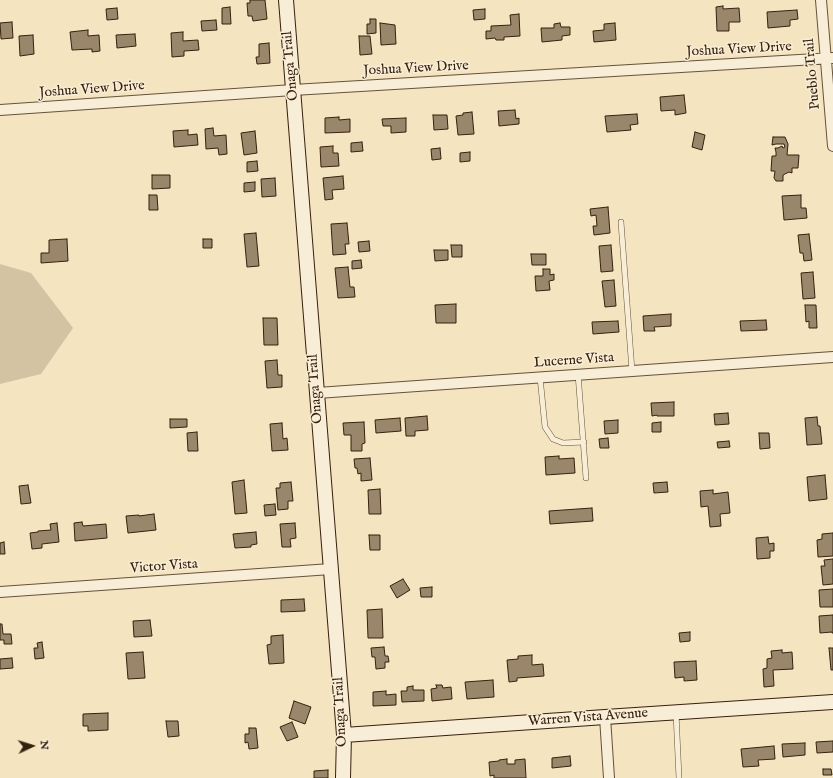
<!DOCTYPE html>
<html>
<head>
<meta charset="utf-8">
<style>
  body { margin:0 }
  #map { position:relative; width:833px; height:778px; overflow:hidden; background:#f4e4c0; font-family:"IM FELL English",serif }
  canvas { display:block }
  .north { position:absolute; left:12px; top:726px; width:40px; height:40px; -webkit-text-stroke:3px #f8edd6; paint-order:stroke; rotate:86deg; font-size:11px; font-weight:700; line-height:16px; text-align:center; color:#37210e }
  .north::after { content:''; display:block; margin:auto; width:14px; height:18px; background:#37210e; clip-path:polygon(50% 0,100% 100%,50% 72%,0 100%) }
</style>
</head>
<body>
<div id="map">
<canvas width="833" height="778"></canvas>
<div class="north">N</div>
</div>
<script>
const g = document.querySelector('canvas').getContext('2d');
g.lineJoin = 'round';
function fillPath(path, color) {
  g.fillStyle = color;
  g.fill(path, 'evenodd');
}
function poly(rows) {
  const path = new Path2D();
  for (const r of rows) {
    path.moveTo(r[0], r[1]);
    for (let i = 2; i < r.length; i += 2) path.lineTo(r[i], r[i + 1]);
  }
  return path;
}
function stroke(path, color, width, dash) {
  g.strokeStyle = color;
  g.lineWidth = width;
  g.lineCap = dash ? 'butt' : 'round';
  g.setLineDash(dash || []);
  g.stroke(path);
}
function drawText(font, color, halo, rows, align = 'center') {
  g.font = font + ' "IM FELL English",serif';
  g.lineWidth = 3;
  g.setLineDash([]);
  g.textBaseline = 'middle';
  g.strokeStyle = halo;
  g.fillStyle = color;
  for (const [text, x, y, turn = 0] of rows) {
    g.save();
    g.translate(x, y);
    g.rotate((+turn || 0) * Math.PI / 180);
    g.textAlign = isNaN(turn) ? turn : align;
    if (halo) g.strokeText(text, 0, 0);
    g.fillText(text, 0, 0);
    g.restore();
  }
}
fillPath(poly([
  [0,264,31,273,73,328,41,374,0,384]
]), '#d4c3a2');
const building = poly([
  [250,0,265,0,267,19,253,21,252,16,248,16,247,3,250,3,250,0],
  [723,6,723,9,739,8,740,22,729,22,729,31,717,31,716,7,723,6],
  [230,7,231,24,222,24,222,8,230,7],
  [117,8,118,19,107,20,106,9,117,8],
  [485,9,485,19,474,20,473,10,485,9],
  [797,10,798,19,790,20,790,26,768,28,767,12,797,10],
  [519,14,520,36,504,37,504,40,496,40,495,38,486,39,486,31,491,31,491,26,511,25,510,15,519,14],
  [370,19,376,19,376,33,367,34,367,24,370,24,370,19],
  [216,20,217,30,202,31,201,21,216,20],
  [12,22,13,38,1,39,0,23,12,22],
  [380,23,395,25,396,44,381,45,380,23],
  [560,23,561,27,570,27,570,35,562,36,562,40,542,42,541,28,554,28,554,24,560,23],
  [615,23,616,40,594,42,593,31,604,30,604,24,615,23],
  [88,30,88,36,99,35,100,51,92,52,92,49,72,50,70,32,88,30],
  [183,32,183,41,198,40,199,50,184,51,184,56,172,57,171,33,183,32],
  [135,34,136,46,117,48,116,35,135,34],
  [33,35,34,54,20,56,19,36,33,35],
  [359,36,370,36,372,54,360,55,359,36],
  [269,43,270,63,257,64,256,57,259,57,259,44,269,43],
  [684,95,686,113,675,115,675,110,661,111,660,97,684,95],
  [515,110,516,119,519,118,519,124,499,126,498,111,515,110],
  [472,112,474,134,458,135,456,116,463,115,463,113,472,112],
  [637,114,638,124,630,125,631,130,607,132,605,116,637,114],
  [433,115,447,115,448,129,434,130,433,115],
  [339,117,339,120,350,119,350,132,325,133,325,118,339,117],
  [406,118,406,132,391,133,391,126,383,126,382,119,406,118],
  [213,128,214,136,226,135,227,154,219,155,218,148,206,149,205,129,213,128],
  [188,130,188,135,197,134,198,145,174,147,173,131,188,130],
  [255,131,257,153,244,155,241,133,255,131],
  [695,132,705,135,702,150,692,147,695,132],
  [773,137,785,137,788,144,787,155,799,155,798,168,792,168,792,173,789,172,783,175,783,181,776,181,774,178,775,171,771,171,772,156,776,156,776,152,775,148,778,148,782,146,783,148,785,147,784,144,776,144,772,145,773,137],
  [362,142,363,151,351,152,351,143,362,142],
  [333,146,333,153,338,153,339,166,321,167,320,147,333,146],
  [440,148,441,159,432,160,431,149,440,148],
  [470,152,470,161,460,162,460,153,470,152],
  [257,161,258,171,247,172,247,162,257,161],
  [152,175,170,175,170,188,152,189,152,175],
  [343,176,344,189,332,190,333,199,325,200,323,178,343,176],
  [275,178,276,196,262,197,261,179,275,178],
  [255,182,255,191,244,192,244,183,255,182],
  [149,195,157,195,158,210,149,210,149,195],
  [801,195,801,208,806,208,807,218,784,220,782,196,801,195],
  [608,207,610,233,594,235,593,226,597,226,596,215,591,216,590,209,608,207],
  [347,223,349,244,345,244,346,254,333,255,331,224,347,223],
  [256,233,259,266,247,267,244,234,256,233],
  [809,234,812,260,804,261,803,253,800,253,798,235,809,234],
  [67,239,68,261,41,263,41,253,49,253,49,240,67,239],
  [203,239,212,239,212,248,203,248,203,239],
  [369,241,370,251,359,252,358,242,369,241],
  [451,245,462,245,462,257,452,257,451,245],
  [611,245,613,271,601,272,599,246,611,245],
  [434,250,448,250,448,260,435,261,434,250],
  [531,254,546,254,546,265,532,265,531,254],
  [361,260,362,268,352,269,352,261,361,260],
  [348,267,350,287,354,287,355,297,338,298,335,268,348,267],
  [543,269,550,269,550,275,554,274,554,280,549,281,550,290,536,291,535,276,543,276,543,269],
  [813,272,815,298,803,299,801,273,813,272],
  [614,280,616,306,605,307,602,281,614,280],
  [456,304,456,323,436,323,435,305,456,304],
  [805,305,816,305,817,328,809,328,809,321,806,322,805,305],
  [671,314,671,326,654,327,655,331,644,331,643,316,671,314],
  [263,318,277,318,278,345,264,345,263,318],
  [766,320,767,330,741,331,740,321,766,320],
  [618,321,619,332,593,334,592,322,618,321],
  [277,360,278,375,282,375,282,387,267,388,265,361,277,360],
  [674,402,674,416,657,416,657,415,652,416,651,403,674,402],
  [728,413,729,424,715,425,714,414,728,413],
  [427,416,428,430,415,431,415,436,406,436,405,418,427,416],
  [817,417,818,426,820,426,822,444,807,445,805,418,817,417],
  [400,418,401,431,376,433,375,420,400,418],
  [170,419,187,419,187,427,170,428,170,419],
  [618,420,618,433,605,434,604,421,618,420],
  [364,422,365,443,362,444,362,451,351,451,351,435,344,435,343,423,364,422],
  [661,422,661,432,652,432,652,423,661,422],
  [282,423,283,439,287,438,288,450,272,451,270,424,282,423],
  [197,432,198,451,188,451,187,433,197,432],
  [759,433,769,433,770,448,760,449,759,433],
  [608,438,609,448,600,448,599,439,608,438],
  [729,441,730,447,718,448,717,442,729,441],
  [559,456,559,459,574,458,575,473,546,475,545,457,559,456],
  [370,458,372,480,361,481,361,473,358,474,357,468,355,468,354,459,370,458],
  [825,475,827,499,809,501,807,477,825,475],
  [244,480,247,513,235,514,232,482,244,480],
  [291,482,293,501,288,501,288,509,278,510,276,488,280,488,280,483,291,482],
  [667,482,668,492,654,493,653,483,667,482],
  [28,485,31,503,21,504,19,486,28,485],
  [380,489,381,514,369,514,368,490,380,489],
  [713,490,713,494,728,492,730,513,720,514,721,526,710,527,708,506,701,507,700,491,713,490],
  [275,504,276,515,265,516,264,505,275,504],
  [592,508,593,521,550,524,549,511,592,508],
  [154,514,156,530,128,533,126,516,139,515,139,516,154,514],
  [82,522,83,526,106,524,107,538,75,541,74,523,82,522],
  [57,523,59,542,42,544,42,548,32,549,30,533,38,532,38,531,51,530,50,524,57,523],
  [295,523,296,538,290,539,291,547,282,547,280,524,295,523],
  [256,532,257,544,251,545,251,547,235,548,233,534,256,532],
  [833,533,833,556,818,557,817,540,822,539,822,534,833,533],
  [369,535,380,535,380,550,370,550,369,535],
  [768,537,769,544,774,543,774,551,770,551,770,558,757,559,756,538,768,537],
  [4,542,5,554,0,554,0,543,4,542],
  [833,559,833,584,823,585,821,566,825,566,824,560,833,559],
  [403,579,410,590,397,598,390,586,403,579],
  [432,587,432,597,421,597,420,588,432,587],
  [833,589,833,607,820,607,819,590,833,589],
  [304,599,305,611,281,612,281,600,304,599],
  [382,609,383,638,368,638,367,610,382,609],
  [833,615,833,633,832,633,832,632,820,633,819,616,833,615],
  [150,620,152,636,134,637,133,621,150,620],
  [0,624,2,624,3,634,11,634,12,644,4,644,4,640,0,640,0,624],
  [690,632,690,641,680,642,679,633,690,632],
  [283,635,284,663,269,664,267,645,271,644,271,636,283,635],
  [42,642,44,658,35,659,34,648,38,648,37,643,42,642],
  [384,647,385,656,388,656,389,662,385,662,385,668,376,669,375,657,372,657,371,648,384,647],
  [829,648,833,648,833,670,831,670,829,648],
  [782,650,782,653,792,652,793,669,773,670,774,686,764,687,763,669,767,668,767,659,772,658,771,651,782,650],
  [143,652,145,678,128,679,126,653,143,652],
  [532,655,532,665,543,664,544,676,517,678,517,681,509,682,507,660,518,659,518,656,532,655],
  [12,658,13,668,0,669,0,659,12,658],
  [696,661,697,680,684,681,684,677,675,678,674,662,696,661],
  [493,680,494,697,467,699,465,682,493,680],
  [436,685,442,685,443,688,451,687,452,699,432,701,431,689,437,688,436,685],
  [413,686,413,690,424,690,424,701,402,702,401,691,407,691,407,687,413,686],
  [386,691,386,695,396,694,396,705,373,706,373,692,386,691],
  [294,701,311,707,305,724,289,718,294,701],
  [108,713,108,730,88,731,88,726,83,726,83,714,108,713],
  [166,721,178,721,179,736,168,737,166,721],
  [292,722,298,737,287,741,280,727,292,722],
  [249,728,256,728,258,748,249,749,248,742,245,743,245,734,249,734,249,728],
  [833,741,833,752,817,753,816,742,833,741],
  [805,743,805,755,783,757,782,744,805,743],
  [774,746,775,759,758,760,759,766,743,767,741,749,774,746],
  [570,756,571,766,552,768,552,758,570,756],
  [507,759,507,764,515,764,515,760,525,759,526,778,494,778,494,775,490,776,489,762,499,761,499,760,507,759],
  [823,769,831,769,832,775,823,775,823,769],
  [328,770,328,778,314,778,314,771,328,770]
]);
fillPath(building, '#99866b');
stroke(building, '#37210e', 1);
const lane = poly([
  [621,222,632,371],
  [578,374,586,478],
  [540,377,545,427,553,439,563,443,584,442],
  [676,713,679,778]
]);
const street = poly([
  [821,0,833,146],
  [0,110,293,90,833,58],
  [317,393,833,357],
  [0,592,331,569],
  [605,717,609,778]
]);
const secondary = poly([
  [286,0,344,735,343,778],
  [344,735,605,717,833,702]
]);
stroke(lane, '#66523a', 6);
stroke(street, '#66523a', 12);
stroke(secondary, '#37210e', 16);
stroke(lane, '#f8edd6', 5);
stroke(street, '#f8edd6', 10);
stroke(secondary, '#f8edd6', 14);
drawText('14px', '#37210e', '#f8edd6', [
  ["Joshua View Drive",739,50,-3],
  ["Onaga Trail",291,66,-95],
  ["Joshua View Drive",416,69,-3],
  ["Pueblo Trail",813,74,-95],
  ["Joshua View Drive",92,90,-4],
  ["Lucerne Vista",574,361,-4],
  ["Onaga Trail",316,389,-94],
  ["Victor Vista",164,567,-4],
  ["Onaga Trail",341,712,-93],
  ["Warren Vista Avenue",588,718,-4]
]);
</script>
</body>
</html>
